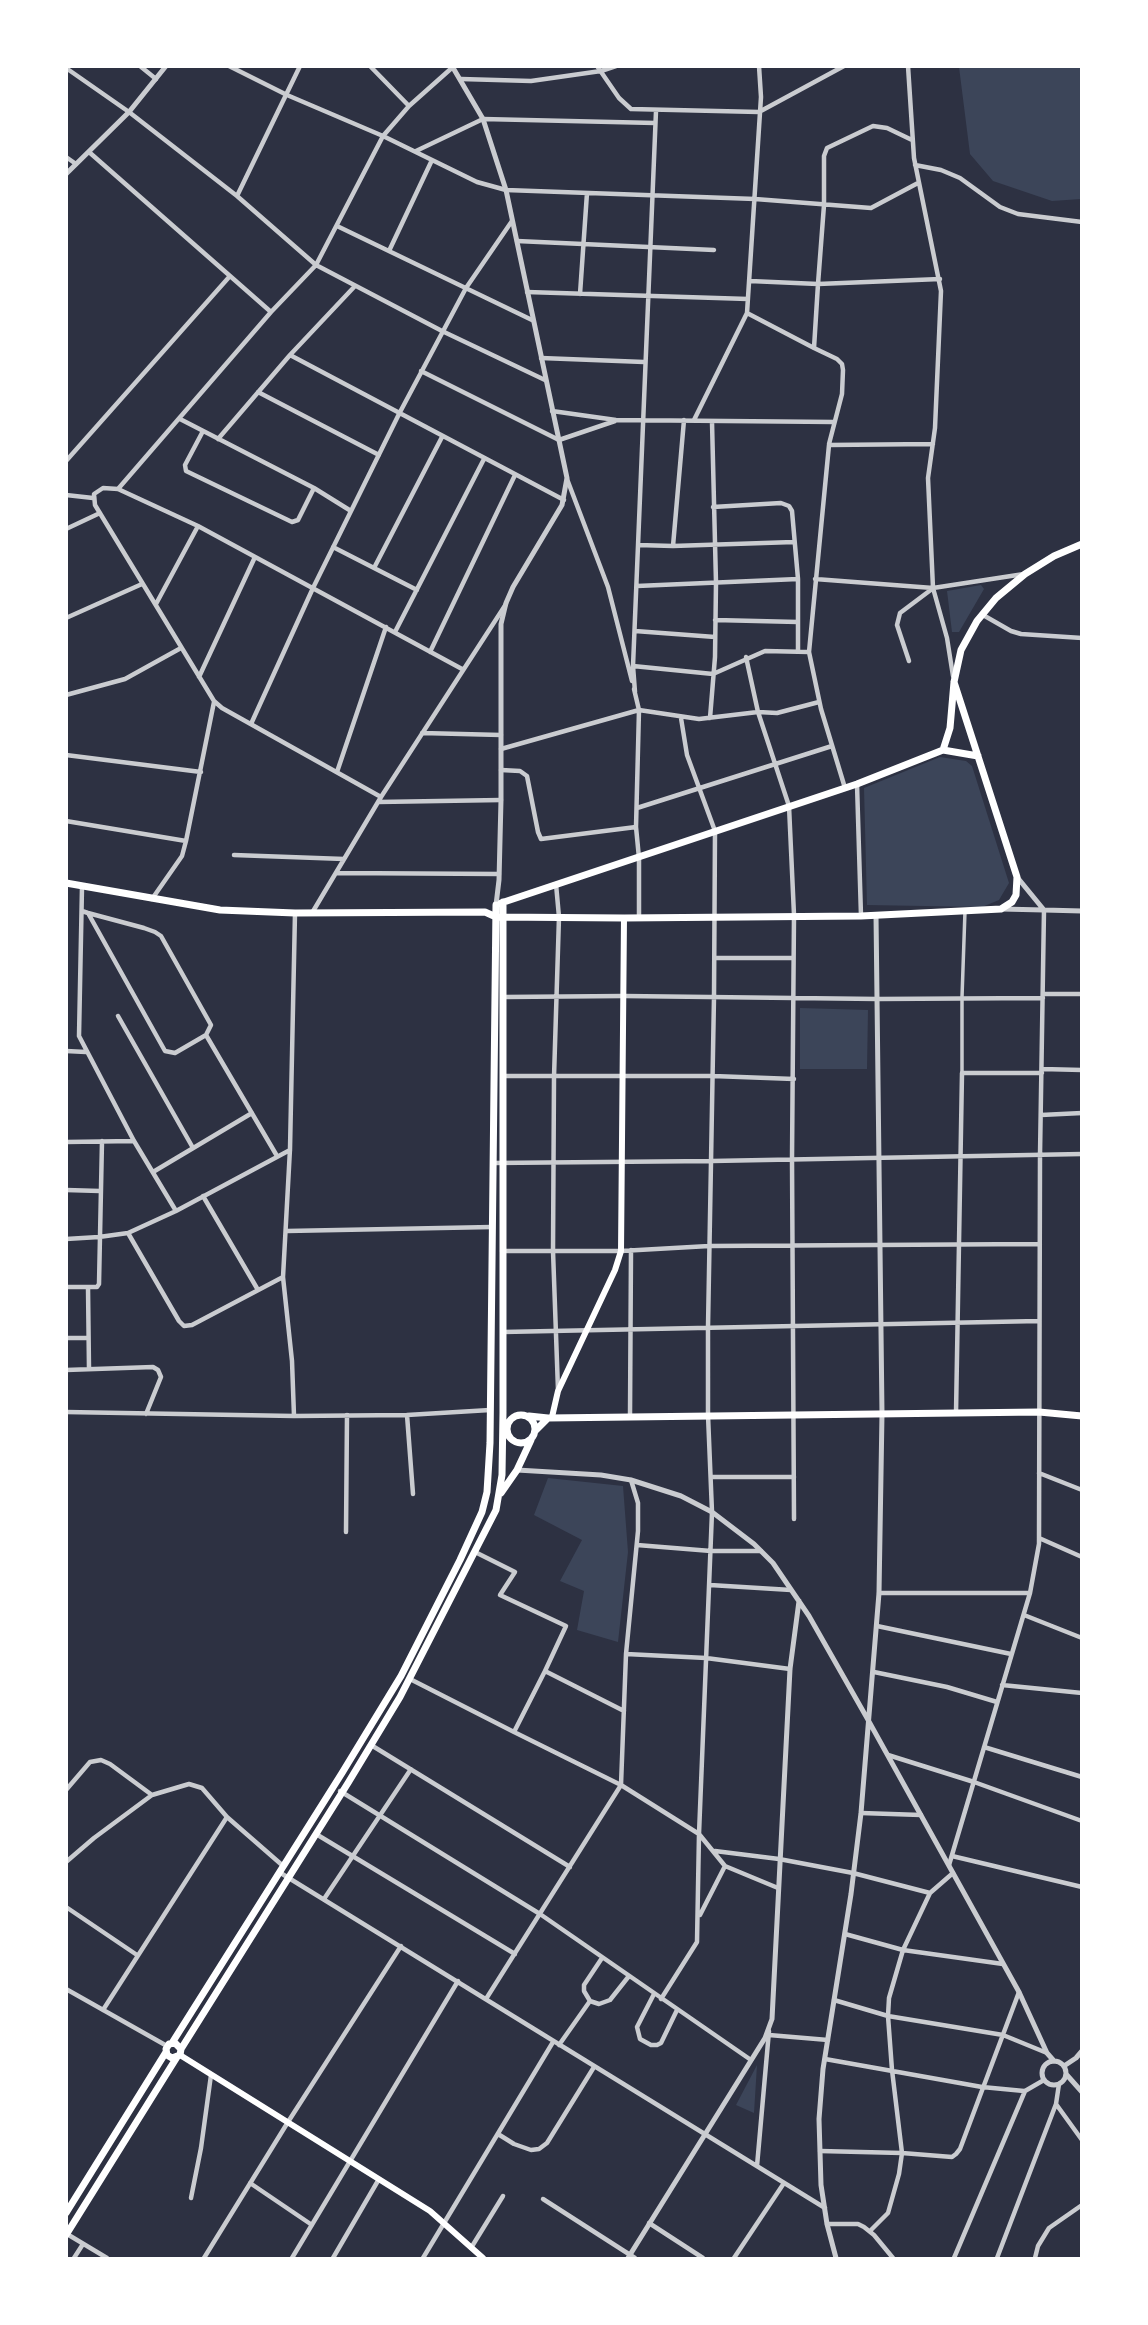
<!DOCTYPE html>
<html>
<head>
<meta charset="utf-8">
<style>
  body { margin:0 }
  #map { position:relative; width:1148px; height:2325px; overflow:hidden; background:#2d3142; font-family:Bitter,serif }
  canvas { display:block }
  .frame { position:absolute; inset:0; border:68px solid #fff; pointer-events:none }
</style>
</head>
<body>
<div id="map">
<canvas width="1148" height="2325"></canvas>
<div class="frame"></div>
</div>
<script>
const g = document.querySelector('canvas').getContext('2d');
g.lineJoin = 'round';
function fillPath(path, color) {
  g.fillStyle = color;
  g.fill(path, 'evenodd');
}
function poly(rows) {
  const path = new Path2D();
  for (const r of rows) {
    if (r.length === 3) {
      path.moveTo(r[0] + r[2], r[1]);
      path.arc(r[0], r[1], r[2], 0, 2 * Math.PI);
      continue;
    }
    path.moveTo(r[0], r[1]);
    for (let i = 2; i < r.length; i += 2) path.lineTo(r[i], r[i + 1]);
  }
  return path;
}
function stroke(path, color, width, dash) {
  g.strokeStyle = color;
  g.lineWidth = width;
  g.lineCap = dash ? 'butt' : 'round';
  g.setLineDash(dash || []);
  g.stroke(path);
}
fillPath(poly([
  [959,67,1081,67,1081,199,1052,201,993,181,970,154],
  [981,585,984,589,959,632,952,632,947,591],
  [940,757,966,761,972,766,1009,883,999,900,982,907,867,905,864,788],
  [800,1008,868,1010,867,1069,800,1069],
  [548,1478,623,1486,628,1552,618,1642,577,1630,584,1591,560,1581,582,1540,534,1515],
  [757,2065,754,2113,736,2105]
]), '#3c4559');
stroke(poly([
  [962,1073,962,997,965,911]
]), '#caccd0', 3.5);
stroke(poly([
  [140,66,156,79],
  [229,66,287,95,383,136,477,182,506,190,755,199,871,208,918,183],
  [370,66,409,106],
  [597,66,619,98,631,109,759,112,844,66],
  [908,66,914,158,941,291,935,428,928,478,933,588,947,638,953,676],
  [66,68,129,112,237,196,316,265,442,331,545,380],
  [461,79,531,81,601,71,616,66],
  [416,151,483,119,655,123],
  [89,152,271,312],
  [66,157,76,164],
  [915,165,941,170,960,178,1000,207,1018,214,1082,222],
  [237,196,300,66],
  [337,226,532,320],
  [517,241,714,250],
  [389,251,432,160],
  [750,281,818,284,824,205,824,156,827,148,873,126,887,128,912,140],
  [527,292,748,299],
  [580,294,587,193],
  [747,313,814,348],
  [290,355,564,500],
  [541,358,644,362],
  [421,371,559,440,615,421],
  [258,392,379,455],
  [552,411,616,420,834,422],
  [180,419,314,488,351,511],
  [694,420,747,313,761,97,759,66],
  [203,431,185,465,186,471,292,522,298,520,314,488],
  [218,439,290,355,355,286],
  [829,444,842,394,843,370,842,364,837,359,814,348,818,284,940,279],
  [66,461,230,276],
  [567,479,608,587,632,681],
  [118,489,271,312,316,265,383,136,409,106,454,66],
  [66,495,93,498],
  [713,507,781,503,789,506,792,511,798,579,798,651],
  [66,529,100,513],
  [638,545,673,546,684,420],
  [673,546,794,542],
  [333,547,417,590],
  [374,568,442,437],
  [815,579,933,588,1024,574],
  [637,586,798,579],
  [156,604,198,526],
  [983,615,1011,631,1021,634,1082,638],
  [66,618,142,584],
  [715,620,798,622],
  [635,631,715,637],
  [395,632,484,459],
  [430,652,515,475],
  [746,657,758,712,789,806,794,915,792,1159,794,1519],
  [909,661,897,625,900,613,932,589],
  [633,666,713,674,765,651,809,652],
  [199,677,255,557],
  [634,689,639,710,636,827,639,858,639,917],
  [635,692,633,666,656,111],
  [66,695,125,679,181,648],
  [681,718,687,755,715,831,714,997,708,1327,708,1415,712,1512,699,1834,725,1866,778,1888],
  [710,718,715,657,716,583,712,422],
  [251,724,313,588,399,414,466,288,512,221],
  [422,733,501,735],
  [501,749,639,710,699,719,758,712,777,713,819,702],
  [66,755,201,772],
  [501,770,520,771,527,776,538,832,541,839,636,827],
  [337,772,386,627],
  [857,784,861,916],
  [845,788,821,709,809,652,829,445,933,444],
  [381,797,222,708,214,701,95,505,94,494,103,488,118,489,198,526,462,669],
  [378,802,501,800],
  [637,808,832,746],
  [66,821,186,841,214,702],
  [234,855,344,859],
  [336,873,499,874],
  [556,884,559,917,554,1077,553,1251,558,1390],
  [82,887,79,1036,134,1141,176,1211],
  [152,899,182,856,186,841],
  [82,911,88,913,144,928,155,932,161,936,211,1025,206,1035,175,1053,165,1051,88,913],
  [312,913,381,797,506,604],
  [715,958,793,958],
  [1043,994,1082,994],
  [504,997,624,996,878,999,1043,998],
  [118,1016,193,1148],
  [206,1035,277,1156],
  [66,1051,86,1052],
  [1042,1069,1082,1070],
  [504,1076,713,1076,794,1079],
  [1041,1115,1082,1113],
  [66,1142,134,1141],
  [493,1163,712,1161,1082,1154],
  [153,1172,252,1113],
  [66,1190,100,1191],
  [203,1196,258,1290],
  [287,1231,492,1227],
  [128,1233,179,1321,184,1326,192,1325,283,1277],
  [66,1239,99,1237,128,1233,176,1211,290,1150],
  [502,1251,621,1251,709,1246,1039,1244],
  [66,1287,88,1287,89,1369],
  [88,1287,97,1287,99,1284,102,1141],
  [503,1332,1039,1321],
  [66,1338,88,1338],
  [66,1370,153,1367,158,1370,161,1377,146,1414],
  [66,1412,294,1416,407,1415,490,1410],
  [956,1413,962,1073,1042,1073],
  [407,1415,413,1494],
  [294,1416,292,1361,283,1277,290,1149,295,913],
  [630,1416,631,1250],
  [1039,1473,1082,1490],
  [712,1477,794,1477],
  [346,1532,347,1415],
  [1039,1538,1082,1557],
  [637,1545,711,1551,761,1551],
  [475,1552,515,1572,500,1595,566,1626,545,1671],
  [710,1585,791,1590],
  [879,1593,1030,1593],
  [1024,1615,1082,1638],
  [877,1626,1011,1654],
  [626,1654,706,1658,790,1669],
  [874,1672,947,1687,997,1702],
  [410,1679,514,1732],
  [1002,1685,1082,1693],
  [624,1711,545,1671,514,1732,621,1785,699,1834,697,1942,661,1999],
  [371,1745,570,1867],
  [984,1747,1082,1777],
  [888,1755,974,1782,1082,1821],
  [66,1790,90,1762,101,1760,110,1764,152,1795],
  [340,1791,540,1914,751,2060],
  [861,1813,921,1815],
  [316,1834,515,1954],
  [715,1851,779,1859,853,1873,930,1893,903,1950,889,1998,888,2016,892,2070,902,2153,899,2174,888,2213,870,2231],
  [952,1856,1082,1887],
  [66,1862,94,1838,152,1795,189,1784,202,1788,227,1817],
  [949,1865,1030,1593,1039,1544,1040,1155,1044,910],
  [279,1872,825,2208],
  [930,1893,953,1873],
  [324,1899,411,1769],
  [66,1907,137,1955],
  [700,1915,725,1866],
  [845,1934,903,1950,1003,1964],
  [602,1958,584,1985,584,1991,590,2001,599,2004,610,2000,629,1976],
  [66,1989,167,2046],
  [654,1994,637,2027,640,2039,651,2045,657,2045,661,2043,677,2010],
  [486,1999,621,1785,626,1654,638,1531,638,1503,631,1480],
  [834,2000,888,2016,1003,2035,1047,2053],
  [103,2010,227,1817,282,1865],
  [769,2035,828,2040],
  [559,2045,590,2001],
  [825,2059,982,2087,1024,2091],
  [1056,2104,1082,2140],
  [498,2134,514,2144,531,2150,539,2149,547,2143,594,2067],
  [820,2151,902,2153,952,2157,956,2154,960,2149,1019,1992],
  [757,2166,769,2031],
  [250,2183,312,2225],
  [191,2198,201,2148,211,2075],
  [543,2199,635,2258],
  [649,2223,703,2258],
  [827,2224,858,2224,864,2227,874,2235,893,2258],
  [67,2234,107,2258],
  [471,2248,503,2196],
  [74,2258,83,2244],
  [204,2258,288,2122,401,1946],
  [292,2258,458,1981],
  [333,2258,379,2179],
  [423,2258,553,2042],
  [734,2258,784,2183],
  [954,2258,1025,2091,1044,2080],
  [997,2258,1056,2104,1059,2084],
  [1035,2258,1038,2246,1049,2228,1082,2205]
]), '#caccd0', 4.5);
stroke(poly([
  [452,66,483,119,506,190,567,478,562,505,513,587,506,603,501,624,501,800,499,880,496,905],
  [66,174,129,112,166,66],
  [1001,909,1044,910,1017,877],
  [1044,910,1082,911],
  [517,1470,601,1475,631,1480,681,1496,712,1512,754,1544,773,1563,809,1616,867,1718,1019,1992,1047,2053,1054,2061],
  [1054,2073,12],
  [1064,2066,1076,2058,1082,2051],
  [1066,2074,1082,2092],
  [628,2258,765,2038,772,2019,790,1669,799,1601],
  [836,2258,827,2224,821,2185,819,2119,823,2069,851,1894,861,1813,879,1593,882,1414,876,915]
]), '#caccd0', 5);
stroke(poly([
  [552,1417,558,1391,615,1270,621,1251,624,918],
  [180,2055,430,2211,483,2258]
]), '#fff', 6);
stroke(poly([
  [943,750,978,756],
  [66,883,220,910,295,913,485,912,496,917,624,918,861,916,1001,909,1012,902,1016,895,1017,877,954,682],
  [501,903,857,784,943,750,950,728,954,682,961,650,977,621,996,598,1025,574,1054,556,1082,544],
  [521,1429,14],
  [529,1416,548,1418,535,1431],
  [548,1418,1039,1412,1082,1416],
  [501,1493,517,1470,531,1440],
  [172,2043,342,1773,401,1676,460,1560,482,1512,487,1492,490,1443,496,905],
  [181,2049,175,2043,169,2044,166,2049,167,2055,172,2058,180,2055,181,2049,348,1783,400,1697,496,1510,502,1475,503,1412,503,902],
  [66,2213,166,2052],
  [66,2235,177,2057]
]), '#fff', 7);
</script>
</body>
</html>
